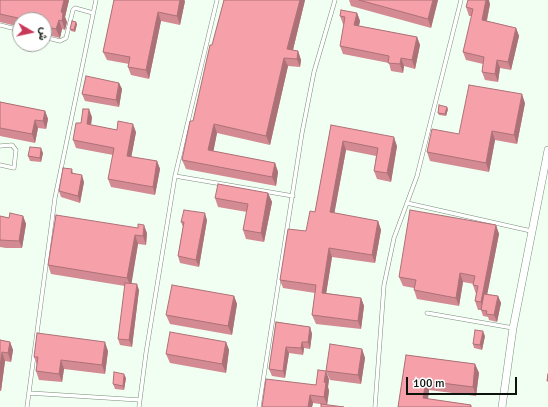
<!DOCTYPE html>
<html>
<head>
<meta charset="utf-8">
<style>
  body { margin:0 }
  #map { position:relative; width:548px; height:407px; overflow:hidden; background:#f1fff2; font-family:Signika,Vazirmatn,sans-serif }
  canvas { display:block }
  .north { position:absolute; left:12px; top:12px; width:40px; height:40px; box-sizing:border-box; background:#fff; border:1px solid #9ea19e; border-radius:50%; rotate:99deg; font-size:11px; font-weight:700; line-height:16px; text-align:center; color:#0c130c }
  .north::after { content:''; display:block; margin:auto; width:14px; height:18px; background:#c83858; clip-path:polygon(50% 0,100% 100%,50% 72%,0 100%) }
  .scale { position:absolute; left:406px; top:377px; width:111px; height:18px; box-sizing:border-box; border:2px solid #0c130c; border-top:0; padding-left:5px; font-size:12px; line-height:14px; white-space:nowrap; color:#0c130c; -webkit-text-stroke:3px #fff; paint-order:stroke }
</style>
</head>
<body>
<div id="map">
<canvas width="548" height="407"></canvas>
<div class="north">ش</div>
<div class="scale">100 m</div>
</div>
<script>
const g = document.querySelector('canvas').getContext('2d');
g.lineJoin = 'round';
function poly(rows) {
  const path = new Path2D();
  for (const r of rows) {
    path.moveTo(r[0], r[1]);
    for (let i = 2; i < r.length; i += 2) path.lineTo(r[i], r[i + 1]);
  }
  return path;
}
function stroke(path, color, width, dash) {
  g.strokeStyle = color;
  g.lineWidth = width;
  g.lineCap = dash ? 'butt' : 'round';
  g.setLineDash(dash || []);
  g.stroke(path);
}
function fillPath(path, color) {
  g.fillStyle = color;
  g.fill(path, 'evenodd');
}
const service = poly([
  [0,25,20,30],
  [44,37,60,41,66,38,73,10,75,8,93,13],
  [0,146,12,145,16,150,14,168,0,165],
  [175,176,293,196],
  [407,203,531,231],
  [427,313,513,328],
  [29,393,140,400],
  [27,407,55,198,96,0],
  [139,407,146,353,175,176,217,0],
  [259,407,302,133,314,72,335,0],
  [375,407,384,285,394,238,417,176,461,0]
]);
const minor = poly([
  [502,407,513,328,548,150]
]);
stroke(service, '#798e7a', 4.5);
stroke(minor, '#798e7a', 8);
stroke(service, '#fff', 3.5);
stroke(minor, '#fff', 7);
fillPath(poly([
  [0,0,69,0,65,17,67,22,65,30,62,29,60,38,44,34,44,20,20,20,20,27,0,22],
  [114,0,184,0,185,1,180,25,161,21,149,79,131,75,128,67,129,64,107,60,103,52],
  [224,0,305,0,293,50,298,51,301,60,300,67,288,66,270,145,217,133,213,151,275,163,278,172,276,186,186,169,182,160,193,121],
  [349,0,438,0,431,28,351,6],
  [490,4,487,21,516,28,519,36,511,70,500,68,498,82,485,80,482,72,483,64,466,60,463,52,472,16,469,16,466,7],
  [357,13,360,21,359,26,417,37,420,45,415,69,404,66,403,73,391,71,389,63,343,54,340,46,344,25,343,24,340,16],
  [77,24,75,32,71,31,70,29],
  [119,83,122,89,119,107,85,101,82,94],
  [0,102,45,111,48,119,46,129,38,128,35,143,0,136],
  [525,103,517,144,495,140,489,172,430,161,427,152,459,134],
  [448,109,446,116,439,115,438,113],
  [92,117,91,125,117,130,136,132,131,157,157,161,160,169,155,195,111,187,108,179,113,155,76,148,73,140,81,123],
  [331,125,397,146,391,182,377,179,374,171,376,156,346,150,334,213,378,221,381,230,375,263,332,257,326,293,361,298,364,306,361,329,316,324,312,315,315,293,283,288,280,280,306,231,315,212],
  [43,153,41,162,30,161,28,156],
  [72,169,73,173,84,182,80,203,61,197,59,191],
  [268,193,272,202,264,242,246,239,243,230,247,212,218,207,215,198],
  [56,215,147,233,146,245,138,244,131,283,139,290,132,347,120,345,118,339,125,286,51,274,48,265],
  [0,216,9,218,23,216,26,224,22,248,6,248,0,247],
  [207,220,199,267,180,263,178,256,183,227,181,222],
  [496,225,499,234,487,294,498,296,501,303,497,322,489,320,488,317,483,316,481,310,478,310,475,301,476,294,473,285,474,284,463,282,459,306,417,299,414,290,414,288,403,286,399,277],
  [234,296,237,304,232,335,170,324,166,315],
  [276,322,310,327,312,334,310,349,304,348,303,355,289,353,285,378,272,376,269,369],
  [485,336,482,350,474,348,473,344],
  [0,340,10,342,13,350,11,362,5,361,1,391,0,391],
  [226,342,229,350,226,373,170,363,166,354],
  [362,349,365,358,361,384,330,380,326,371],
  [108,351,105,374,64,369,62,382,39,380,36,371,37,365,34,357],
  [406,355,475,364,479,373,476,396,429,390,428,399,471,405,472,407,398,407],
  [126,378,124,390,115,389,113,384],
  [329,379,328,387,329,391,327,405,313,403,312,407,262,407]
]), '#d48a92');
fillPath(poly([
  [64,0,69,0,65,17,67,22,65,30,62,21,61,12],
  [180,0,184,0,185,1,180,25,177,16],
  [300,0,305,0,291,58,287,49],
  [433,0,438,0,431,28,428,19],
  [486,0,489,0,490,4,485,28,482,20],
  [158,12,161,21,149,79,146,70],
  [357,13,360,21,357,33,354,25],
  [59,20,62,29,60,38,56,29],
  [76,22,77,24,75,32,74,30],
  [516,28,519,36,511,70,508,62],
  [417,37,420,45,415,69,412,60],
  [298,51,301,60,300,67,297,59],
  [284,58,288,66,270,145,266,136],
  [401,58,404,66,403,73,400,64],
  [497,60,500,68,498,82,495,74],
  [119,83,122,89,119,107,116,100],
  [522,94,525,103,517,144,514,135],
  [447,107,448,109,446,116,445,114],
  [89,109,92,117,90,132,87,124],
  [45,111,48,119,46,129,43,121],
  [35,120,38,128,35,143,32,134],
  [133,124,136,132,130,164,127,156],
  [214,124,217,133,212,159,208,150],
  [492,131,495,140,489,172,486,163],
  [394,137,397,146,391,182,387,173],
  [343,141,346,150,333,221,330,212],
  [41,148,43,153,41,162,40,158],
  [157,161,160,169,155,195,153,187],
  [275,163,278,172,276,186,272,177],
  [82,175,84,182,80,203,78,196],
  [268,193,272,202,264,242,261,233],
  [205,213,207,220,199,267,196,260],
  [23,216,26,224,22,248,19,241],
  [378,221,381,230,375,263,372,255],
  [144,225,147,233,146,245,143,236],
  [496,225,499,234,484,311,481,302],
  [135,235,138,244,131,287,127,278],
  [329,248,332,257,325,301,322,293],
  [460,273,463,282,459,306,456,298],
  [137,284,139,290,132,347,129,340],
  [234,296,237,304,232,335,228,326],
  [498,296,501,303,497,322,494,315],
  [361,298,364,306,361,329,358,321],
  [310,327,312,334,310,349,308,342],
  [483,331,485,336,482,350,480,345],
  [10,342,13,350,11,362,8,353],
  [105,342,108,351,105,374,102,365],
  [226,342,229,350,226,373,222,364],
  [302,342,304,348,303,355,301,348],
  [286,347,289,353,285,378,283,371],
  [362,349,365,358,361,384,358,375],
  [2,352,5,361,1,391,0,388,0,367],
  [61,360,64,369,62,382,59,374],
  [475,364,479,373,476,396,473,387],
  [326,371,329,379,328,387,329,391,327,405,324,397,324,382],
  [124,374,126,378,124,390,123,386],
  [426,381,429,390,427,407,423,398],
  [310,395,313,403,312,407,308,407]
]), '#ac7177');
const building = poly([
  [0,0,64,0,61,12,63,13,62,21,59,20,56,29,44,26,44,20,20,20,20,21,18,18,0,14,0,0],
  [114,0,180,0,177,16,158,12,146,70,128,67,130,57,103,52,114,0],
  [224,0,300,0,287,49,298,51,297,59,284,58,266,136,214,124,208,150,275,163,272,177,182,160,190,121,193,121,210,45,212,45,224,0],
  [359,0,433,0,428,19,359,0],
  [468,0,486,0,482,20,516,28,508,62,497,60,495,74,482,72,484,57,463,52,473,9,466,7,468,0],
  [341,10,357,13,354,25,417,37,412,60,401,58,400,64,388,63,389,56,340,46,345,17,340,16,341,10],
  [72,21,76,22,74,30,70,29,72,21],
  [86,76,119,83,116,100,82,94,86,76],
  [469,85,522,94,514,135,492,131,486,163,427,152,432,129,459,134,469,85],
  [0,102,45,111,43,121,35,120,32,134,0,128,0,102],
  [439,105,447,107,445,114,438,113,439,105],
  [83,109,89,109,87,124,117,130,118,121,133,124,127,156,157,161,153,187,108,179,114,148,73,140,76,123,81,123,83,109],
  [331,125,394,137,387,173,374,171,378,148,343,141,330,212,378,221,372,255,329,248,322,293,361,298,358,321,312,315,316,285,280,280,288,229,306,231,310,211,315,212,331,125],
  [30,147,41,148,40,158,28,156,30,147],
  [63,168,72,169,71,173,82,175,78,196,59,191,63,168],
  [218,184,268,193,261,233,243,230,248,204,215,198,218,184],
  [184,210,205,213,196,260,178,256,184,222,181,222,184,210],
  [410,210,496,225,481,302,475,301,478,286,473,285,475,276,460,273,456,298,414,290,416,280,399,277,410,210],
  [10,213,23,216,19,241,0,240,0,216,9,218,10,213],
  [56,215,138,228,138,224,144,225,143,236,135,235,127,278,48,265,56,215],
  [125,283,137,284,129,340,118,339,125,283],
  [172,285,234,296,228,326,166,315,172,285],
  [484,294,498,296,494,315,486,314,487,311,481,310,484,294],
  [276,322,310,327,308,342,302,342,301,348,286,347,283,371,269,369,276,322],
  [475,330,483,331,480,345,473,344,475,330],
  [170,332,226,342,222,364,166,354,170,332],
  [37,333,105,342,102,365,61,360,59,374,36,371,38,357,34,357,37,333],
  [0,340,10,342,8,353,2,352,0,367,0,340],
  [330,344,362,349,358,375,326,371,330,344],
  [406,355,475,364,473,387,426,381,423,398,471,405,470,407,398,407,406,355],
  [318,370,326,371,324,382,326,383,324,397,310,395,308,407,262,407,266,379,316,385,318,370],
  [114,372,124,374,123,386,113,384,114,372],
  [548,374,548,381,547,381,548,374],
  [321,404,344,407,321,407,321,404]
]);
fillPath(building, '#f6a1aa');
stroke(building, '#ac7177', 1);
</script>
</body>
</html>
